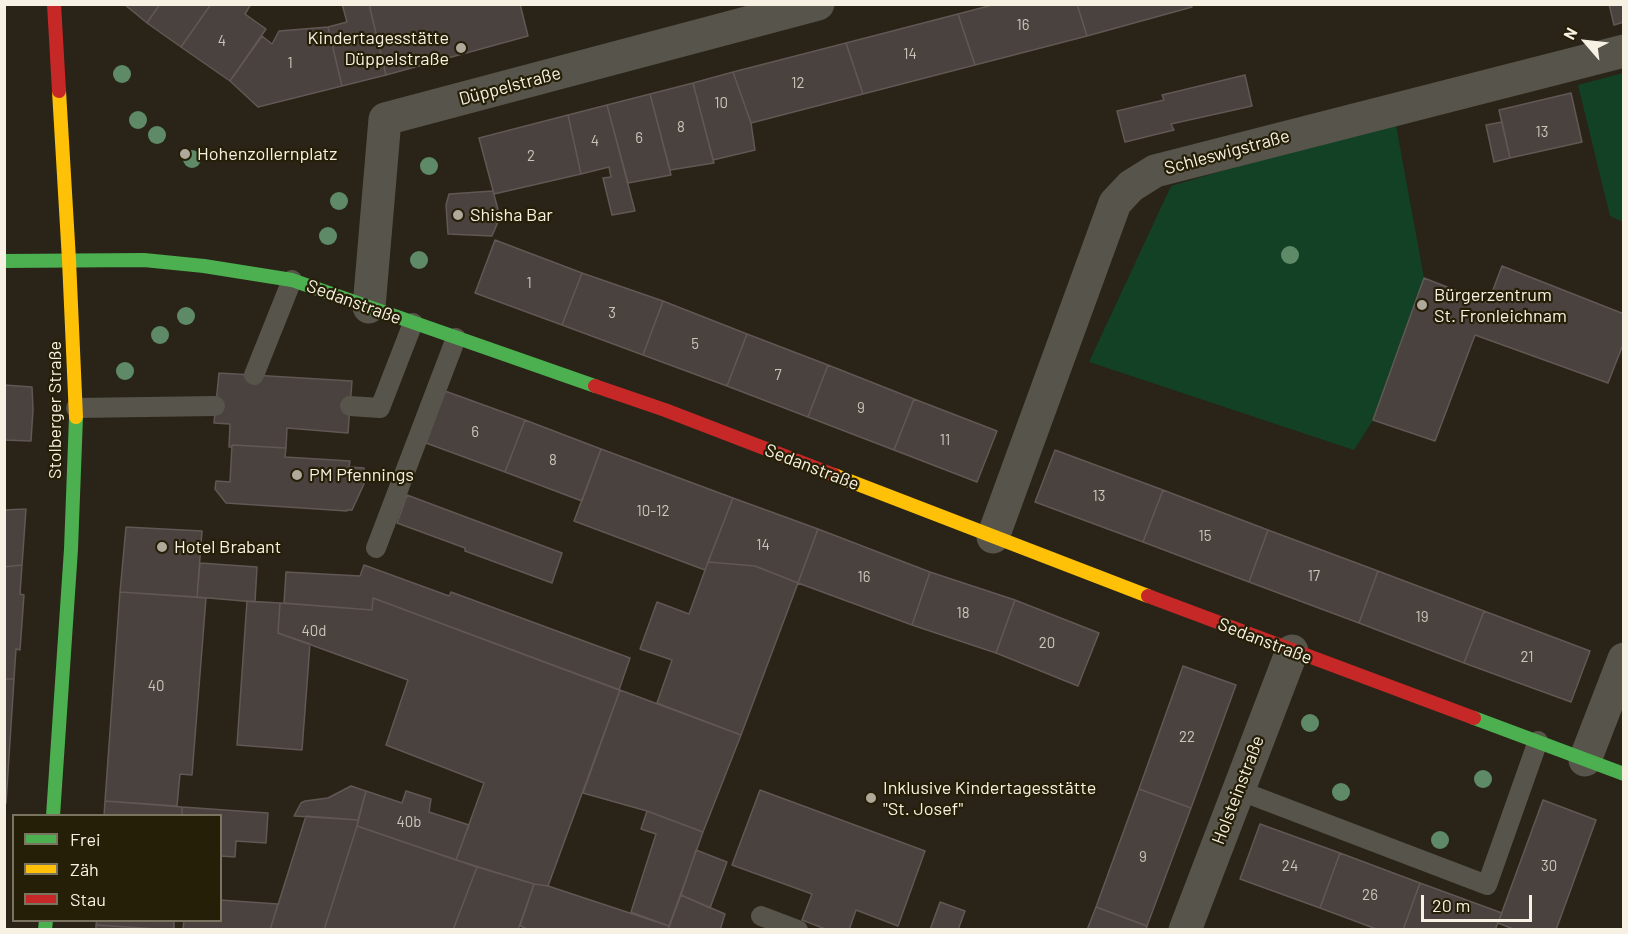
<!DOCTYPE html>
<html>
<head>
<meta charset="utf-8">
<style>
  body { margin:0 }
  #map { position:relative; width:1628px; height:934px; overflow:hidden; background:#292417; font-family:Barlow,sans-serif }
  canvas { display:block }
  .frame { position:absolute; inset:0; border:6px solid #f6f1e2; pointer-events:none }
  .legend { position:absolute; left:12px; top:814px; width:210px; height:108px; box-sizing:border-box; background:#261f07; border:2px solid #79735f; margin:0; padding:8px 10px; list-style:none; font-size:18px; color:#f6f1e2 }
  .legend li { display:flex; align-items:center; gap:12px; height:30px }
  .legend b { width:30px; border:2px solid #79735f }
  .north { position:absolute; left:1556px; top:12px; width:60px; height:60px; -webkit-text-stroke:4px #261f07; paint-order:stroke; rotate:298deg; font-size:16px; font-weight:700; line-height:24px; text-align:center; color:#f6f1e2 }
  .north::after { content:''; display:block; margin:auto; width:21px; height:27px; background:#f6f1e2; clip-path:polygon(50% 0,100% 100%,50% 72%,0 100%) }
  .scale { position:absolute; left:1421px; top:895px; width:111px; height:27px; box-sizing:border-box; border:3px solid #f6f1e2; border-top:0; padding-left:8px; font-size:18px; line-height:21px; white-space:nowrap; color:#f6f1e2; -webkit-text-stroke:4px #261f07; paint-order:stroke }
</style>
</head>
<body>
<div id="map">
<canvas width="1628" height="934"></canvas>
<div class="frame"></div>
<ul class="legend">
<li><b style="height:8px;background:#4caf50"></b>Frei</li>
<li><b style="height:8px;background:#ffc107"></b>Zäh</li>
<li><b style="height:8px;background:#c62828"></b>Stau</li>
</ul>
<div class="north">N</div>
<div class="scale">20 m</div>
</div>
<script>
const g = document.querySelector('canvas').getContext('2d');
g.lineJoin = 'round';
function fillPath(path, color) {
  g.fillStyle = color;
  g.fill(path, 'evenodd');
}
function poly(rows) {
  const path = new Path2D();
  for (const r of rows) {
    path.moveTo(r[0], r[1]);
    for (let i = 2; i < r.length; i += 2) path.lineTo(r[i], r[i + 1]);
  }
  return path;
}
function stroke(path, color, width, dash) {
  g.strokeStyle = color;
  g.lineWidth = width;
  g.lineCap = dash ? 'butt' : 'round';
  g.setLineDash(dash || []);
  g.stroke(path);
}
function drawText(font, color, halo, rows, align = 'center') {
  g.font = font + ' Barlow,sans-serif';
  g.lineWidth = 4.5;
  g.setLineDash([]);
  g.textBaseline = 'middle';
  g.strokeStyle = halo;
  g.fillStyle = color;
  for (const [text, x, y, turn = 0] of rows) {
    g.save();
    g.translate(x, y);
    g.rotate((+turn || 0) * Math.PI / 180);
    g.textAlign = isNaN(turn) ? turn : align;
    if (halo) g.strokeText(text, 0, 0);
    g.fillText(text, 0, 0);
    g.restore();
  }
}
fillPath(poly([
  [1623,73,1624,73,1623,222,1610,216,1578,85],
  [1395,120,1424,278,1373,420,1354,450,1089,362,1171,186]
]), '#124126');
const building = poly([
  [124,4,160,4,147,23,124,4],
  [160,4,211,4,181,47,147,23,160,4],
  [211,4,251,4,245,14,266,29,230,81,181,47,211,4],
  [342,4,369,4,386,75,342,86,328,27,347,22,342,4],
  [369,4,520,4,528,36,386,75,369,4],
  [996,4,1077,4,1087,36,975,65,958,14,996,4],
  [1077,4,1191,4,1192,7,1087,36,1077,4],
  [1609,4,1624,4,1624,22,1614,25,1609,4],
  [958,14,975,65,863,94,846,43,958,14],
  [328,27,342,86,258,107,230,81,262,36,272,44,279,31,328,27],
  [846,43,863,94,751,123,733,72,846,43],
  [733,72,751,123,755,150,713,160,693,83,733,72],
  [1245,75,1252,106,1171,124,1174,130,1125,142,1117,111,1164,100,1162,95,1245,75],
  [693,83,714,163,670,170,650,94,693,83],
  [1571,93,1582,142,1510,158,1499,110,1571,93],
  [650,94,671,175,628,183,607,105,650,94],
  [607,105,635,211,612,215,603,178,611,177,609,167,581,174,568,115,607,105],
  [568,115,581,174,494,194,479,138,568,115],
  [1502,122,1510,158,1494,162,1486,125,1502,122],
  [493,191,500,217,492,236,448,234,446,205,449,194,493,191],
  [495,240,582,273,562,325,475,293,495,240],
  [1502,266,1624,314,1624,342,1608,383,1475,335,1435,441,1373,420,1424,278,1488,303,1502,266],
  [582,273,663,301,643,355,562,325,582,273],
  [663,301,747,334,727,386,643,355,663,301],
  [747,334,828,365,808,417,727,386,747,334],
  [828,365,914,399,894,450,808,417,828,365],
  [219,373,352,381,348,433,287,428,286,448,232,445,232,447,229,447,230,424,214,423,219,373],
  [4,385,32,387,33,410,31,441,4,440,4,385],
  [445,391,525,420,505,472,426,443,445,391],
  [914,399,997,431,977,482,894,450,914,399],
  [525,420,601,449,582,501,505,472,525,420],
  [232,445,286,448,285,457,350,461,349,467,364,468,364,484,352,510,347,510,347,511,226,503,215,489,216,481,230,482,232,445],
  [601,449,733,498,705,570,574,521,601,449],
  [1055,450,1163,490,1143,542,1035,502,1055,450],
  [1163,490,1268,530,1249,582,1143,542,1163,490],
  [407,495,562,553,552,583,465,551,465,548,397,523,407,495],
  [733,498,818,529,798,583,755,566,708,562,733,498],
  [26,509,22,565,4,567,4,510,26,509],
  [126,527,202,531,197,597,120,592,126,527],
  [818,529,930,572,912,625,798,583,818,529],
  [1268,530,1378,571,1359,623,1249,582,1268,530],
  [708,562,755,566,798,583,741,735,657,703,672,660,640,649,657,602,689,614,708,562],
  [200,563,257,567,255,602,197,597,200,563],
  [22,565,20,594,24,595,20,650,16,649,14,679,4,679,4,567,22,565],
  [364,565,449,596,451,592,630,658,619,690,373,598,372,610,284,603,286,572,360,576,364,565],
  [1378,571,1484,611,1464,663,1359,623,1378,571],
  [930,572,1015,600,996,653,912,625,930,572],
  [120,592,206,598,192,775,180,774,177,806,105,801,120,592],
  [373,598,620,690,548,886,534,884,456,860,484,783,386,745,408,680,278,633,280,603,372,610,373,598],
  [1015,600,1099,633,1078,686,996,653,1015,600],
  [247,601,280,603,278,633,310,644,302,750,237,745,247,601],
  [1484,611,1590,651,1571,702,1464,663,1484,611],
  [1183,666,1236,685,1191,808,1139,789,1183,666],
  [4,679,14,679,6,803,4,803,4,679],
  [620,690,741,735,703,832,647,811,583,793,620,690],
  [351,786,366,791,358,820,294,816,301,803,305,801,328,798,351,786],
  [1139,789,1191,808,1147,926,1096,907,1139,789],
  [760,790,925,851,898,926,856,910,849,930,828,930,802,920,812,894,732,865,760,790],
  [366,791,402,803,406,791,431,799,429,812,469,825,456,860,357,826,366,791],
  [1543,800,1596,820,1556,930,1516,930,1498,923,1543,800],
  [105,801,182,807,182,816,104,816,105,801],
  [182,807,268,813,266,843,236,841,235,857,220,856,220,816,182,816,182,807],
  [647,811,703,832,669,926,631,912,656,834,641,829,647,811],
  [306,816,358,820,357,826,324,930,270,930,306,816],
  [1260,824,1340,853,1320,908,1240,879,1260,824],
  [357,826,477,867,453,930,324,930,357,826],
  [696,850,727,862,710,908,681,895,696,850],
  [1340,853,1420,883,1403,930,1379,930,1320,908,1340,853],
  [477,867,534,884,518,930,453,930,477,867],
  [1420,883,1502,913,1495,930,1403,930,1420,883],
  [534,884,548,886,669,926,668,930,529,930,520,926,534,884],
  [681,895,725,914,720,930,668,930,681,895],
  [220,900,278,904,270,930,183,930,184,920,220,920,220,900],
  [940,902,965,911,958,930,930,930,940,902],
  [1096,907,1147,926,1146,930,1087,930,1096,907],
  [97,920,174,920,174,930,96,925,97,920],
  [96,925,172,930,96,930,96,925]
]);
fillPath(building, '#49423e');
stroke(building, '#615855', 1.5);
stroke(poly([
  [254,375,292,280],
  [350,406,380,408,413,323],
  [76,408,215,406],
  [376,548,456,338],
  [1238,790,1487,885,1538,741],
  [761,916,798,930]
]), '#57544b', 20);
stroke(poly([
  [369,307,385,119,818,4],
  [993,537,1115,203,1131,186,1155,171,1624,51],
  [1585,760,1624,659],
  [1185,930,1292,651]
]), '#57544b', 33);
stroke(poly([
  [4,261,144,260,204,266,292,280,595,386],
  [1474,718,1624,774],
  [53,816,71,549,76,417],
  [45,930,46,920]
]), '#4caf50', 14);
stroke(poly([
  [59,91,69,260,76,417],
  [834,475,1148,596]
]), '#ffc107', 14);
stroke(poly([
  [54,4,59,91],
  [595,386,665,410,834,475],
  [1148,596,1474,718]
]), '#c62828', 14);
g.fillStyle = '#5f8a68';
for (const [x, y] of [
  [122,74],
  [138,120],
  [157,135],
  [192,159],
  [429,166],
  [339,201],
  [328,236],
  [1290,255],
  [419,260],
  [186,316],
  [160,335],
  [125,371],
  [1310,723],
  [1483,779],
  [1341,792],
  [1440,840]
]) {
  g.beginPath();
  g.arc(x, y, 9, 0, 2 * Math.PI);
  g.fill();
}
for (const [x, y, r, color] of [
  [461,48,6,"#aea99b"],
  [185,154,6,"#aea99b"],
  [458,215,6,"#aea99b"],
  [1422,305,6,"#aea99b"],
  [297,475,6,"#aea99b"],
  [162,547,6,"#aea99b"],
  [871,798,6,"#aea99b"]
]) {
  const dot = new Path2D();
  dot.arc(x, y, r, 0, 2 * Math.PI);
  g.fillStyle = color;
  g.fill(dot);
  stroke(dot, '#261f07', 2);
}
drawText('15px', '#cbc5b9', null, [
  ["16",1023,25],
  ["4",222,41],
  ["14",910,54],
  ["1",290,63],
  ["12",798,83],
  ["10",721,103],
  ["8",681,127],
  ["13",1542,132],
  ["6",639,138],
  ["4",595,141],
  ["2",531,156],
  ["1",529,283],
  ["3",612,313],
  ["5",695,344],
  ["7",778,375],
  ["9",861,408],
  ["6",475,432],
  ["11",945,440],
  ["8",553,460],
  ["13",1099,496],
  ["10-12",653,511],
  ["15",1205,536],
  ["14",763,545],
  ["17",1314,576],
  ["16",864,577],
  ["18",963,613],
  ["19",1422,617],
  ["40d",314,631],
  ["20",1047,643],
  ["21",1527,657],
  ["40",156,686],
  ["22",1187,737],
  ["40b",409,822],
  ["9",1143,857],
  ["24",1290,866],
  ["30",1549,866],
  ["26",1370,895]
]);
drawText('18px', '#f6f1e2', '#261f07', [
  ["Kindertagesstätte",449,38,"right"],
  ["Düppelstraße",449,59,"right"],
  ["Hohenzollernplatz",197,154],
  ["Shisha Bar",470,215],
  ["Bürgerzentrum",1434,295],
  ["St. Fronleichnam",1434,316],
  ["PM Pfennings",309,475],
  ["Hotel Brabant",174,547],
  ["Inklusive Kindertagesstätte",883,788],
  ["\"St. Josef\"",883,809]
], 'left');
drawText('18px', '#f6f1e2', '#261f07', [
  ["Düppelstraße",510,86,-15],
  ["Schleswigstraße",1227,152,-15],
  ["Sedanstraße",354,302,20],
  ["Stolberger Straße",55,410,-90],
  ["Sedanstraße",812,467,21],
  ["Sedanstraße",1265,641,21],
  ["Holsteinstraße",1238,790,-69]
]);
</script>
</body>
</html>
